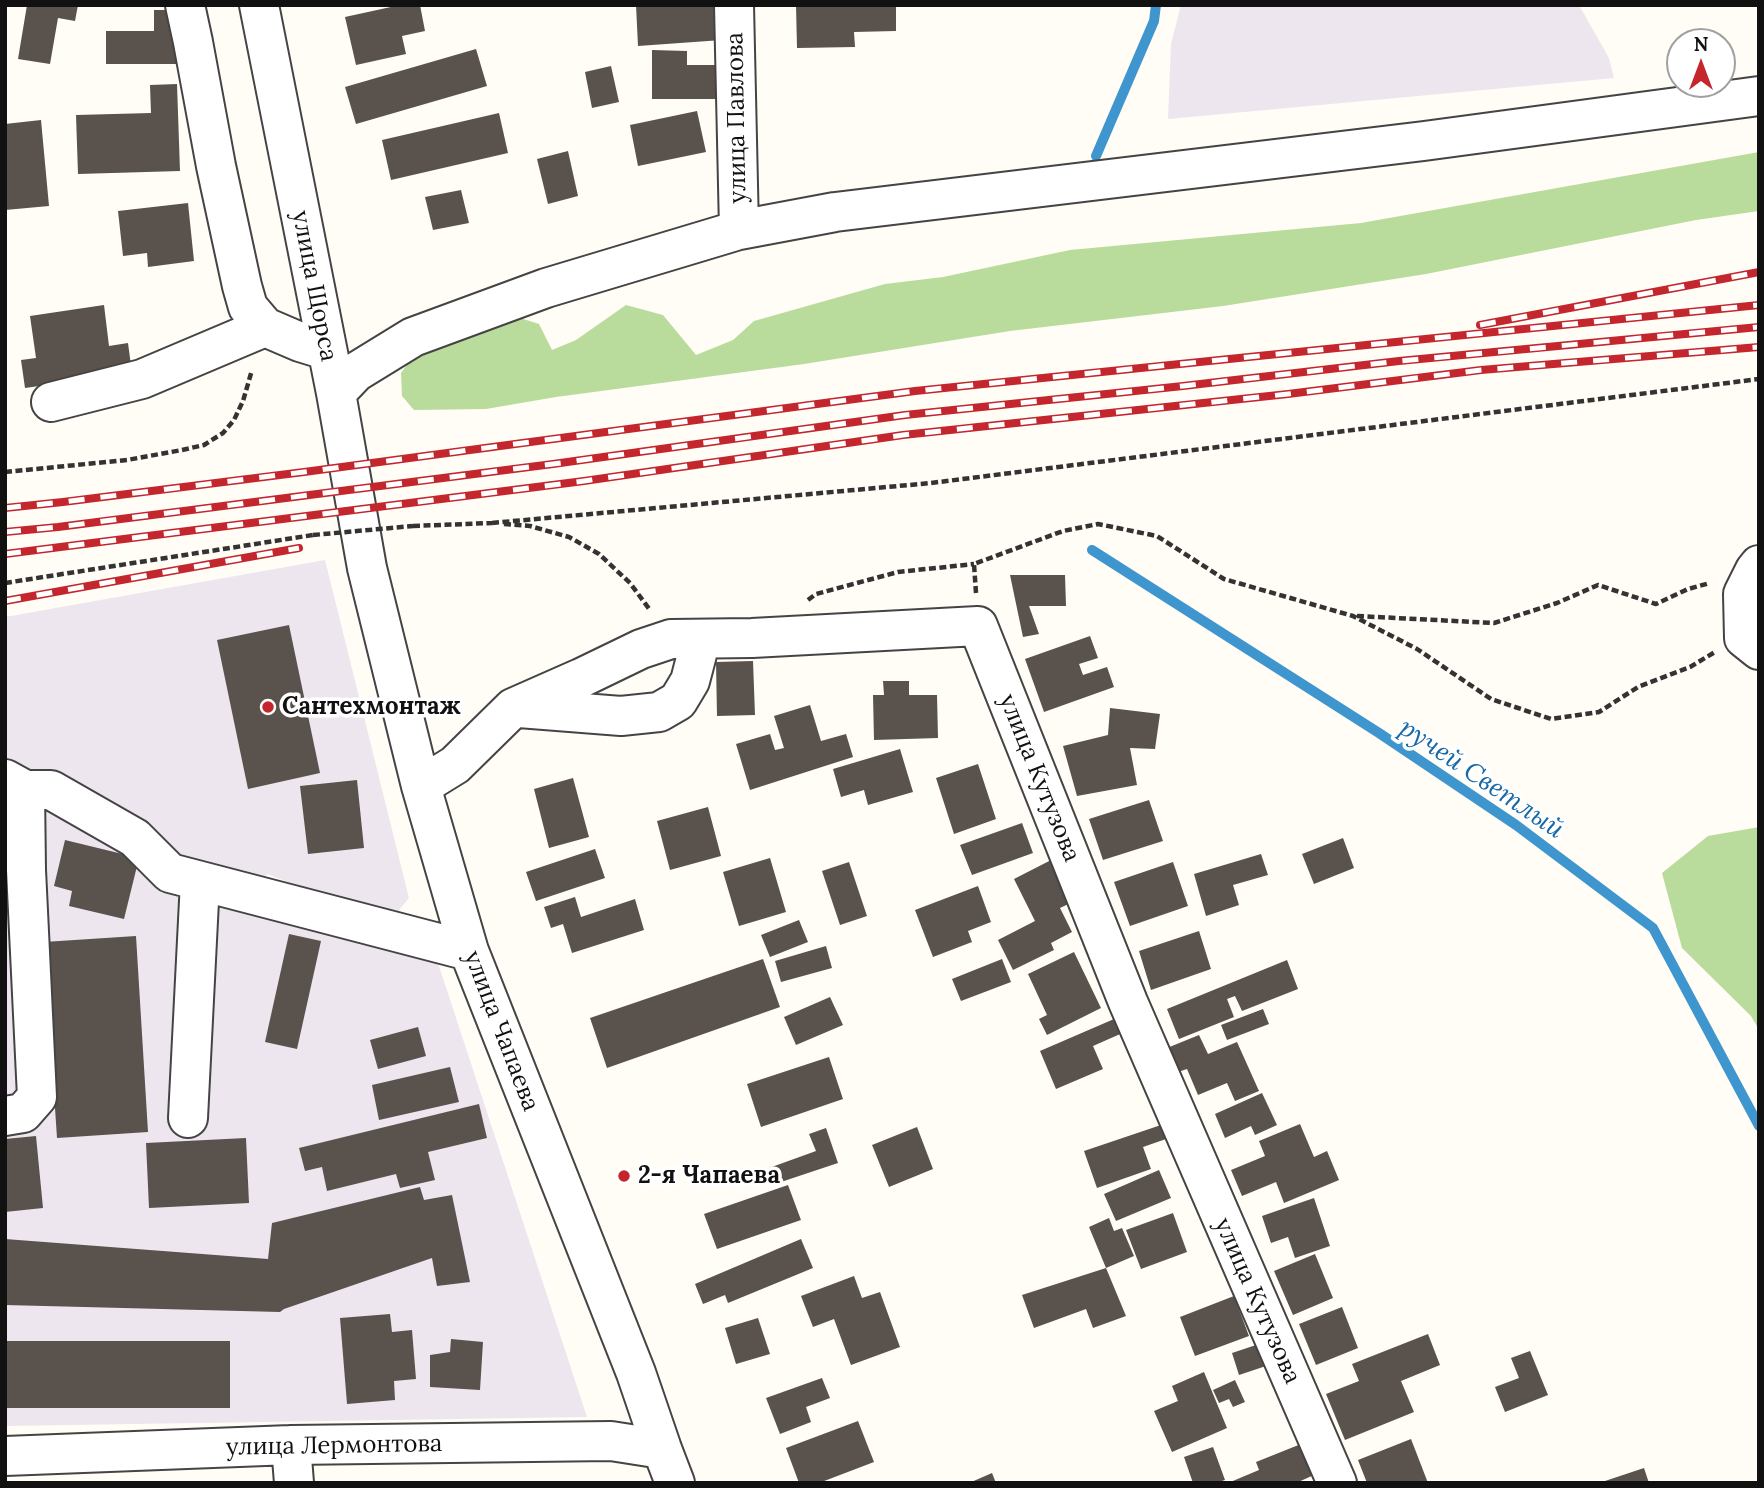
<!DOCTYPE html>
<html>
<head>
<meta charset="utf-8">
<style>
  body { margin:0 }
  #map { position:relative; width:1764px; height:1488px; overflow:hidden; background:#fffdf5; font-family:Lora,serif }
  canvas { display:block }
  .frame { position:absolute; inset:0; border:7px solid #111; pointer-events:none }
  .north { position:absolute; left:1666px; top:28px; width:70px; height:70px; box-sizing:border-box; background:#fff; border:2px solid #a0a0a0; border-radius:50%; rotate:0deg; font-size:19px; font-weight:700; line-height:28px; text-align:center; color:#111 }
  .north::after { content:''; display:block; margin:auto; width:24px; height:32px; background:#c4262e; clip-path:polygon(50% 0,100% 100%,50% 72%,0 100%) }
</style>
</head>
<body>
<div id="map">
<canvas width="1764" height="1488"></canvas>
<div class="frame"></div>
<div class="north">N</div>
</div>
<script>
const g = document.querySelector('canvas').getContext('2d');
g.lineJoin = 'round';
function fillPath(path, color) {
  g.fillStyle = color;
  g.fill(path, 'evenodd');
}
function poly(rows) {
  const path = new Path2D();
  for (const r of rows) {
    path.moveTo(r[0], r[1]);
    for (let i = 2; i < r.length; i += 2) path.lineTo(r[i], r[i + 1]);
  }
  return path;
}
function stroke(path, color, width, dash) {
  g.strokeStyle = color;
  g.lineWidth = width;
  g.lineCap = dash ? 'butt' : 'round';
  g.setLineDash(dash || []);
  g.stroke(path);
}
function drawText(font, color, halo, rows, align = 'center') {
  g.font = font + ' Lora,serif';
  g.lineWidth = 7;
  g.setLineDash([]);
  g.textBaseline = 'middle';
  g.strokeStyle = halo;
  g.fillStyle = color;
  for (const [text, x, y, turn = 0] of rows) {
    g.save();
    g.translate(x, y);
    g.rotate((+turn || 0) * Math.PI / 180);
    g.textAlign = isNaN(turn) ? turn : align;
    if (halo) g.strokeText(text, 0, 0);
    g.fillText(text, 0, 0);
    g.restore();
  }
}
fillPath(poly([
  [1181,5,1579,5,1609,58,1614,78,1168,119,1171,44],
  [325,560,409,898,390,921,267,874,254,911,438,963,587,1417,5,1426,5,617]
]), '#eee6ef');
fillPath(poly([
  [1759,152,1759,211,1696,220,1426,274,1223,306,1010,331,804,364,556,397,486,409,414,410,402,396,401,373,411,359,514,316,539,324,552,350,576,340,626,305,663,315,696,355,733,340,754,321,885,284,943,277,1070,250,1361,223],
  [1759,827,1759,1030,1751,1016,1682,948,1662,873,1708,836]
]), '#b9dc9c');
stroke(poly([
  [1096,156,1154,21,1156,5],
  [1092,550,1379,733,1516,825,1653,928,1759,1126]
]), '#3f96cf', 10);
fillPath(poly([
  [27,5,78,5,75,21,58,18,50,64,18,59],
  [400,5,420,5,425,31,402,36,406,54,356,65,345,17],
  [636,5,720,5,722,40,638,46],
  [796,5,896,5,896,31,854,32,855,47,797,48],
  [154,10,181,10,181,64,106,64,106,31,154,31],
  [476,49,487,86,356,124,345,87],
  [652,50,687,51,687,65,724,65,724,99,652,99],
  [611,66,619,102,592,108,585,72],
  [177,84,180,171,78,174,76,115,151,113,150,85],
  [697,111,706,152,638,166,630,125],
  [499,113,508,153,391,180,382,140],
  [41,120,49,206,5,210,5,124],
  [568,151,578,196,548,204,537,159],
  [461,190,469,223,433,230,425,197],
  [188,203,194,261,148,267,147,253,123,256,118,211],
  [104,305,109,346,128,343,132,373,25,388,21,360,36,358,30,316],
  [1010,575,1065,575,1066,606,1029,606,1039,634,1023,637],
  [289,625,320,773,248,789,217,640],
  [1090,636,1098,658,1079,664,1083,675,1107,667,1114,687,1044,712,1025,659],
  [753,661,755,715,717,716,716,662],
  [883,681,909,681,909,695,937,695,938,738,874,740,873,695,884,695],
  [810,705,821,741,846,734,853,757,750,790,736,744,770,734,775,750,784,748,774,716],
  [1110,708,1160,714,1155,749,1130,748,1137,785,1077,796,1063,746,1108,735],
  [900,749,913,792,868,805,864,790,841,797,833,769],
  [978,764,996,819,954,834,936,778],
  [573,778,589,837,549,848,534,789],
  [357,780,364,848,308,854,300,786],
  [1149,800,1163,841,1103,860,1089,819],
  [708,807,721,856,670,870,657,821],
  [1022,823,1033,853,972,875,960,845],
  [1343,838,1354,868,1314,884,1302,854],
  [65,840,139,858,124,919,69,906,72,891,54,886],
  [595,849,605,878,536,901,526,872],
  [1261,854,1268,875,1233,885,1239,905,1206,916,1194,874],
  [1057,857,1079,899,1060,908,1072,932,1051,943,1054,950,1013,970,998,940,1035,921,1014,879],
  [770,858,786,912,739,926,723,872],
  [849,862,867,916,840,925,822,871],
  [1173,862,1188,906,1130,926,1114,882],
  [978,886,991,922,968,931,972,942,933,957,915,910],
  [575,897,581,917,635,899,644,930,572,953,563,924,551,928,544,907],
  [799,920,808,942,770,957,761,935],
  [1199,931,1211,969,1151,990,1139,951],
  [289,934,321,941,297,1049,265,1042],
  [136,936,148,1132,57,1138,44,942],
  [826,946,832,968,781,982,775,961],
  [1074,952,1101,1008,1047,1035,1039,1019,1047,1015,1028,974],
  [763,959,780,1007,607,1068,590,1018],
  [1002,959,1011,982,961,1001,952,979],
  [1287,960,1298,989,1242,1011,1235,996,1227,999,1234,1017,1179,1039,1167,1009],
  [830,997,843,1025,796,1045,784,1017],
  [1263,1009,1269,1024,1227,1040,1221,1025],
  [1121,1016,1127,1031,1093,1046,1103,1069,1056,1089,1040,1051],
  [418,1027,426,1056,378,1069,370,1040],
  [1199,1035,1208,1054,1237,1042,1259,1091,1235,1101,1227,1083,1198,1095,1187,1069,1178,1072,1167,1048],
  [829,1057,843,1099,761,1127,747,1084],
  [450,1067,459,1102,379,1120,372,1085],
  [1262,1093,1277,1125,1255,1135,1251,1126,1225,1138,1215,1114],
  [479,1104,487,1138,428,1152,435,1180,400,1188,396,1174,327,1191,322,1167,305,1171,299,1148],
  [1300,1124,1314,1157,1327,1151,1339,1180,1284,1203,1276,1182,1242,1196,1231,1170,1265,1156,1259,1141],
  [1161,1125,1166,1139,1143,1147,1151,1169,1097,1188,1084,1151],
  [917,1127,933,1169,889,1187,872,1145],
  [826,1128,838,1163,775,1184,769,1168,816,1151,809,1134],
  [36,1136,43,1208,5,1212,5,1139],
  [246,1138,249,1203,149,1208,146,1143],
  [1159,1170,1171,1198,1116,1221,1104,1194],
  [788,1185,801,1220,717,1249,704,1214],
  [420,1187,424,1200,452,1195,470,1282,437,1286,432,1258,284,1309,280,1312,5,1305,5,1239,268,1259,272,1223],
  [1314,1198,1330,1246,1295,1258,1288,1237,1271,1243,1262,1216],
  [1173,1213,1187,1252,1141,1269,1126,1230],
  [1109,1218,1114,1231,1122,1228,1134,1256,1106,1268,1089,1227],
  [801,1239,813,1268,728,1303,725,1295,703,1304,695,1284],
  [1315,1254,1333,1298,1293,1315,1274,1271],
  [1106,1268,1126,1316,1093,1328,1086,1309,1034,1328,1022,1295],
  [854,1276,862,1298,880,1292,900,1347,851,1365,834,1319,813,1327,801,1296],
  [1234,1296,1249,1336,1195,1356,1180,1317],
  [1342,1307,1358,1348,1316,1365,1299,1324],
  [390,1314,392,1332,412,1330,416,1379,394,1381,395,1400,347,1404,340,1318],
  [758,1318,770,1354,736,1364,725,1328],
  [1428,1334,1440,1365,1401,1381,1414,1412,1345,1440,1326,1394,1359,1381,1352,1364],
  [451,1339,483,1342,480,1390,430,1387,430,1355,450,1352],
  [5,1341,230,1341,230,1408,5,1408],
  [1268,1341,1275,1363,1239,1375,1232,1353],
  [1530,1351,1548,1395,1505,1412,1495,1387,1519,1378,1511,1358],
  [1204,1372,1227,1428,1172,1452,1154,1411,1178,1401,1172,1386],
  [822,1378,830,1398,806,1407,811,1422,780,1434,766,1398],
  [1235,1380,1245,1402,1233,1407,1229,1399,1219,1403,1213,1390],
  [858,1421,874,1462,819,1483,799,1483,786,1448],
  [1411,1439,1428,1483,1367,1483,1358,1460],
  [1301,1444,1314,1475,1296,1483,1228,1483,1259,1470,1256,1462],
  [1213,1447,1225,1480,1215,1483,1193,1483,1184,1457],
  [1644,1468,1649,1483,1602,1483,1602,1482],
  [992,1473,996,1483,969,1483]
]), '#5a524d');
const minor = poly([
  [185,5,193,42,216,166,242,286,248,307,265,327,300,342,326,350],
  [259,5,336,393,367,568,421,786,469,951,636,1373,662,1449,675,1483],
  [734,5,739,230],
  [336,393,356,372,413,337,546,288,739,230,835,212,1424,141,1759,96],
  [51,402,142,379,265,327],
  [1759,565,1755,570,1743,594,1744,638,1759,650],
  [519,708,621,716,659,712,678,701,690,681,701,639],
  [5,779,25,790,51,790,135,838,170,873,469,951],
  [421,786,455,765,513,708,581,678,641,649,671,639,752,638,978,626,1128,1002,1337,1483],
  [5,1116,23,1113,37,1097,26,870,25,790],
  [188,1118,200,881],
  [291,1445,294,1483],
  [5,1456,291,1445,611,1441,662,1449]
]);
stroke(minor, '#444', 42);
stroke(poly([
  [5,472,127,460,182,450,204,445,223,433,234,420,243,401,252,370],
  [492,523,931,483,1759,379],
  [504,524,530,526,569,537,599,554,630,583,650,610],
  [413,526,492,523],
  [5,583,313,535],
  [976,593,974,564,1063,531,1098,524,1157,536,1224,579,1353,616,1417,649,1491,699,1551,719,1599,712,1638,687,1690,667,1715,652],
  [808,600,816,594,898,572,974,564],
  [1357,616,1494,623,1557,603,1598,585,1656,604,1688,589,1710,583]
]), '#333', 4.5, [7, 3.5]);
stroke(minor, '#fff', 38);
const rail = poly([
  [1480,325,1759,272],
  [5,508,63,502,304,472,915,391,1759,305],
  [5,532,58,527,553,464,905,415,1183,386,1399,361,1759,327],
  [5,554,584,481,903,435,1288,394,1481,370,1759,347],
  [5,601,299,548]
]);
stroke(rail, '#c4262e', 8);
stroke(rail, '#fff', 5, [16]);
stroke(poly([
  [313,535,413,526]
]), '#333', 4.5, [7, 3.5]);
for (const [x, y, r, color] of [
  [268,707,7,"#c4262e"],
  [624,1176,7,"#c4262e"]
]) {
  const dot = new Path2D();
  dot.arc(x, y, r, 0, 2 * Math.PI);
  g.fillStyle = color;
  g.fill(dot);
  stroke(dot, '#fff', 2.5);
}
drawText('24px', '#111', '#fff', [
  ["улица Павлова",737,118,-91],
  ["улица Щорса",314,286,79],
  ["улица Кутузова",1039,778,68],
  ["улица Чапаева",501,1031,69],
  ["улица Кутузова",1257,1301,66],
  ["улица Лермонтова",334,1446,-1]
]);
drawText('bold 24px', '#111', '#fff', [
  ["Сантехмонтаж",282,707],
  ["2-я Чапаева",638,1176]
], 'left');
drawText('italic 26px', '#1768a6', '#fff', [
  ["ручей Светлый",1481,779,34]
]);
</script>
</body>
</html>
